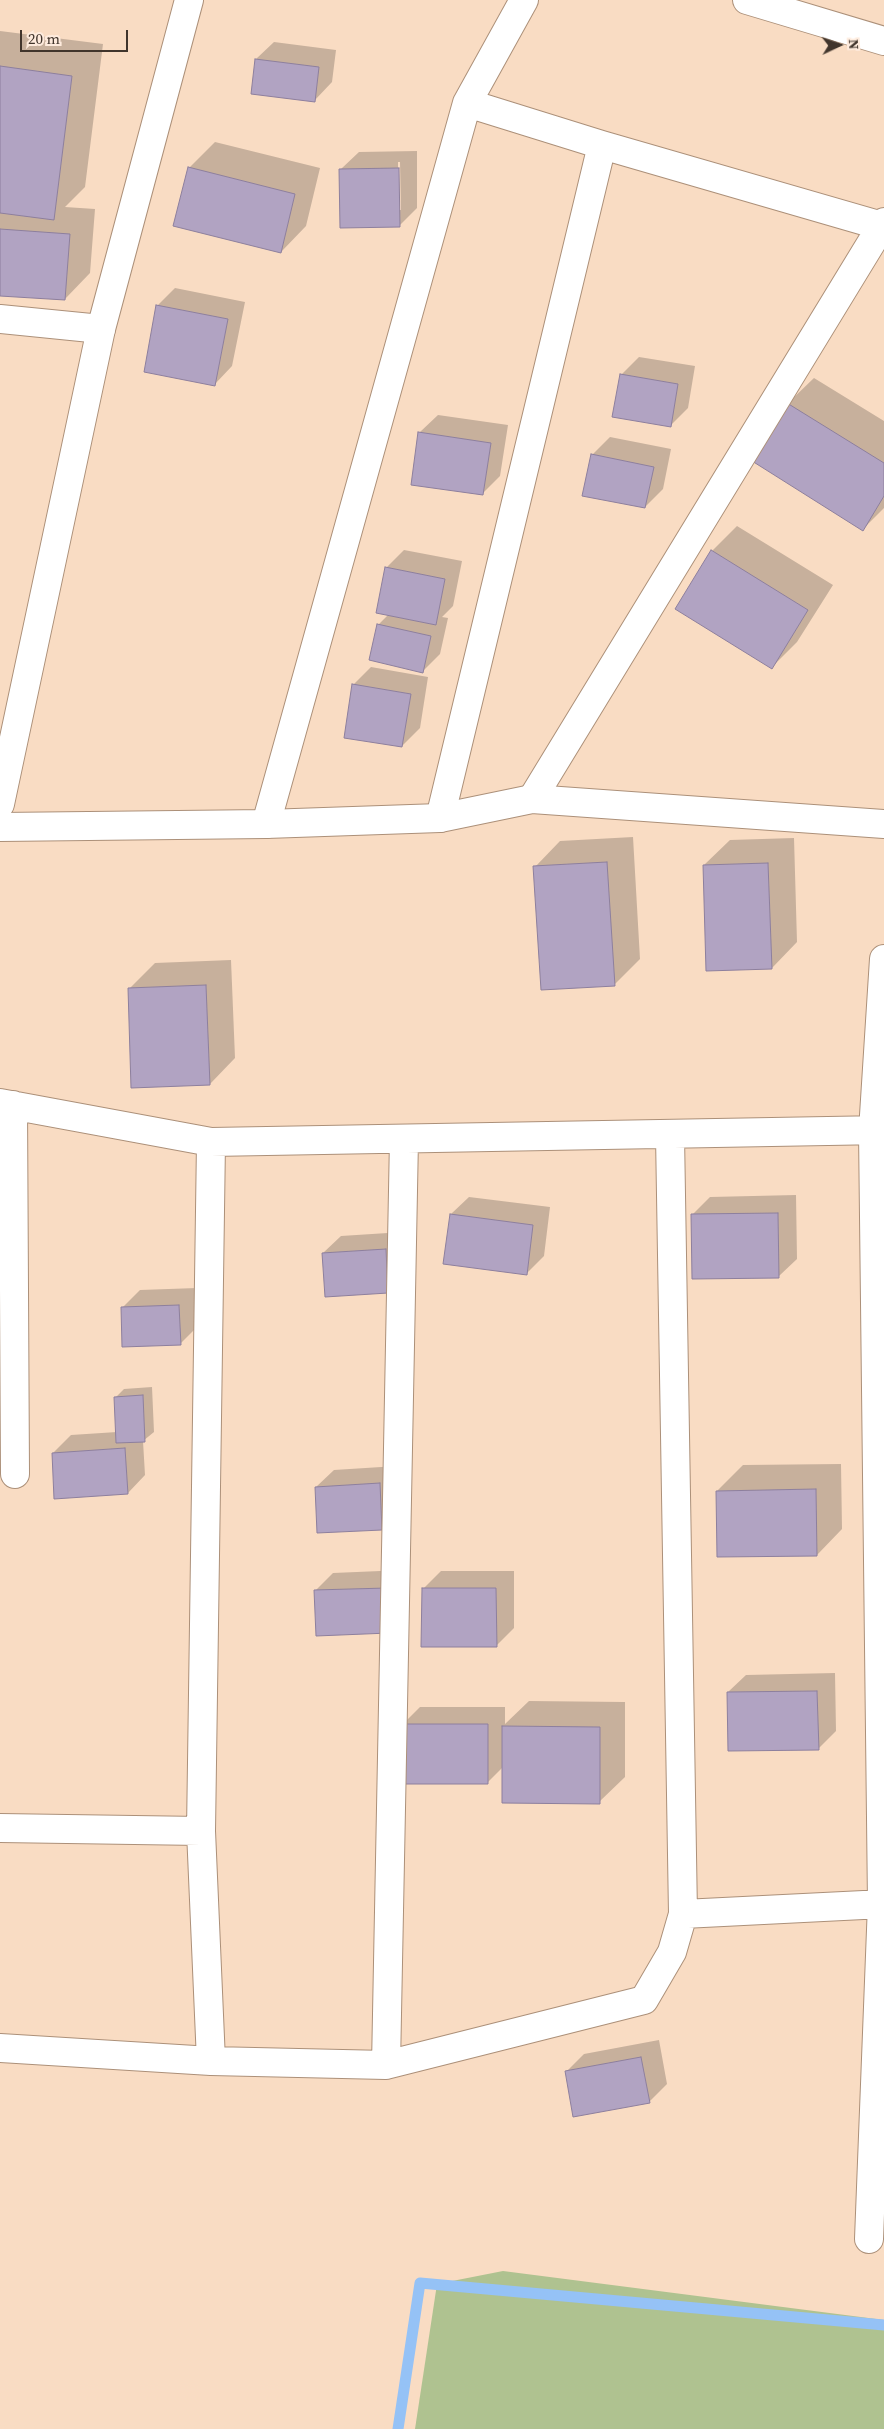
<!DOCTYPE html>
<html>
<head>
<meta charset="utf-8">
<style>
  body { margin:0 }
  #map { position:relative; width:884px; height:2429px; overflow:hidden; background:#f9dcc3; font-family:"Source Serif 4",serif }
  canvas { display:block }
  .north { position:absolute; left:814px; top:20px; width:50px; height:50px; -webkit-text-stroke:4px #feebdd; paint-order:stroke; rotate:87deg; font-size:14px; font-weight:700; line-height:20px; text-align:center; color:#41352c }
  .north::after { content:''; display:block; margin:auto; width:18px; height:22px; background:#41352c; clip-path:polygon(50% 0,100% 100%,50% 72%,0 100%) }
  .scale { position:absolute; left:20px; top:30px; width:108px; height:22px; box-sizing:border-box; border:2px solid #41352c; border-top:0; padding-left:6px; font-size:15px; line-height:18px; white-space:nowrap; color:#41352c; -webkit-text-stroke:4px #feebdd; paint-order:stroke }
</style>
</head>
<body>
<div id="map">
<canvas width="884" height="2429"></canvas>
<div class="north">N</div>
<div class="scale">20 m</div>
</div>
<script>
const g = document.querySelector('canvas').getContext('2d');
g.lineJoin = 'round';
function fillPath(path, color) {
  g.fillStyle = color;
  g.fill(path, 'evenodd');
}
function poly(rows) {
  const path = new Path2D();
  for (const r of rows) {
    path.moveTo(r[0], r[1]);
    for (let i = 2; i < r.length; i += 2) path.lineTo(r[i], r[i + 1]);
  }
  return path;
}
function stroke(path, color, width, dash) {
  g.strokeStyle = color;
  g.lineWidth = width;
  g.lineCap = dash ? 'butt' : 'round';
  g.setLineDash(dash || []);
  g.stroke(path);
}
fillPath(poly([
  [503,2271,884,2320,884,2429,415,2429,437,2284]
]), '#afc290');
fillPath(poly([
  [0,31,103,44,85,187,65,207,95,209,90,273,65,299,0,294],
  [274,42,336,50,332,82,315,100,256,59],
  [215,142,320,168,306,226,281,252,189,168],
  [417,151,417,208,399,226,341,169,359,152],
  [398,162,400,162,401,210,398,210],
  [175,288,245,302,232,366,215,384,157,306],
  [639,357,695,366,688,408,670,426,621,375],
  [814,378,884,421,884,508,863,529,753,460,788,403],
  [438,415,508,425,500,476,482,494,420,432],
  [610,437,671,449,663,489,645,507,592,455],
  [737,526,833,585,797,642,771,668,712,551],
  [404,550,462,561,453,606,442,617,448,618,440,654,422,672,378,625,389,614,386,568],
  [371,667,428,677,420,728,402,746,353,685],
  [633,837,640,959,615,984,535,867,560,841],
  [794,838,797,942,772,968,704,865,730,840],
  [231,960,235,1058,210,1084,129,989,155,963],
  [796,1195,797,1259,779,1276,692,1215,710,1197],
  [469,1197,550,1207,544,1256,526,1274,451,1214],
  [403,1232,388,1292,323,1253,341,1236],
  [197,1288,198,1326,180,1344,122,1308,140,1290],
  [152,1387,154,1432,143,1441,145,1475,128,1493,53,1453,71,1435,117,1432,115,1398,124,1389],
  [841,1464,842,1529,817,1555,717,1491,743,1465],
  [397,1466,399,1511,382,1529,316,1487,334,1470],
  [404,1570,406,1614,315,1591,333,1573],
  [441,1571,514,1571,514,1628,496,1646,423,1589],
  [835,1673,836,1731,818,1749,728,1692,746,1675],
  [529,1701,625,1702,625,1777,599,1802,503,1767,487,1783,402,1725,420,1707,505,1707,505,1724],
  [659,2040,667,2084,649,2102,566,2072,584,2054]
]), '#0003');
stroke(poly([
  [398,2429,420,2283,884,2325]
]), '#95c2f6', 11);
const building = poly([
  [255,59,319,67,315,102,251,94,255,59],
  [0,66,72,76,54,220,0,213,0,66],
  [188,167,295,194,281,253,173,226,188,167],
  [399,168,400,227,340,228,339,169,399,168],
  [0,229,70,234,65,300,0,296,0,229],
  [156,305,228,319,215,386,144,372,156,305],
  [620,374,678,384,671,427,612,417,620,374],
  [787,403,884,463,884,496,863,531,752,461,787,403],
  [418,432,491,443,483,495,411,485,418,432],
  [591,454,654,467,645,508,582,496,591,454],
  [711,550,808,610,772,669,675,609,711,550],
  [385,567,445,579,436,625,376,613,385,567],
  [377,624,431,636,423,673,369,660,377,624],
  [352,684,411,694,402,747,344,738,352,684],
  [607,862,615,986,541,990,533,866,607,862],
  [768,863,772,969,706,971,703,865,768,863],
  [206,985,210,1085,131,1088,128,988,206,985],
  [778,1213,779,1278,692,1279,691,1214,778,1213],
  [450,1214,533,1225,527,1275,443,1264,450,1214],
  [386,1249,388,1293,325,1297,322,1253,386,1249],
  [179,1305,181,1345,122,1347,121,1307,179,1305],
  [143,1395,145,1442,116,1443,114,1397,143,1395],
  [125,1448,128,1494,54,1499,52,1453,125,1448],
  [380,1483,382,1530,317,1533,315,1487,380,1483],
  [816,1489,817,1556,717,1557,716,1491,816,1489],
  [387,1588,389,1633,316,1636,314,1590,387,1588],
  [422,1588,496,1588,497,1647,421,1647,422,1588],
  [817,1691,819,1750,728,1751,727,1692,817,1691],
  [401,1724,488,1724,488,1784,400,1784,401,1724],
  [502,1726,600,1727,600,1804,502,1803,502,1726],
  [641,2057,650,2103,573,2117,565,2071,641,2057]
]);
fillPath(building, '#b1a3c2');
stroke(building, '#8d7f9d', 1);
const street = poly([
  [747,0,884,41],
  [467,103,602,145,882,226],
  [0,319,101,329],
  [532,799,884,222],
  [440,818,602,145],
  [266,824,467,103,524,0],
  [0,1103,211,1142,884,1130],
  [13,1105,15,1474],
  [670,1135,683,1914],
  [211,1142,201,1831,211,2061],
  [0,1828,201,1831],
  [0,2048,211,2061,386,2065,644,2000,672,1952,683,1914,884,1904],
  [386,2065,404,1139],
  [869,2239,882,1904,873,1131,884,959]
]);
const secondary = poly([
  [0,804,101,329,189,0],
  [0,827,266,824,440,818,532,799,884,824]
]);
stroke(street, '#ac9079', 30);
stroke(secondary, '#ac9079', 30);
stroke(street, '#fff', 28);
stroke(secondary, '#fff', 28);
</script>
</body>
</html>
